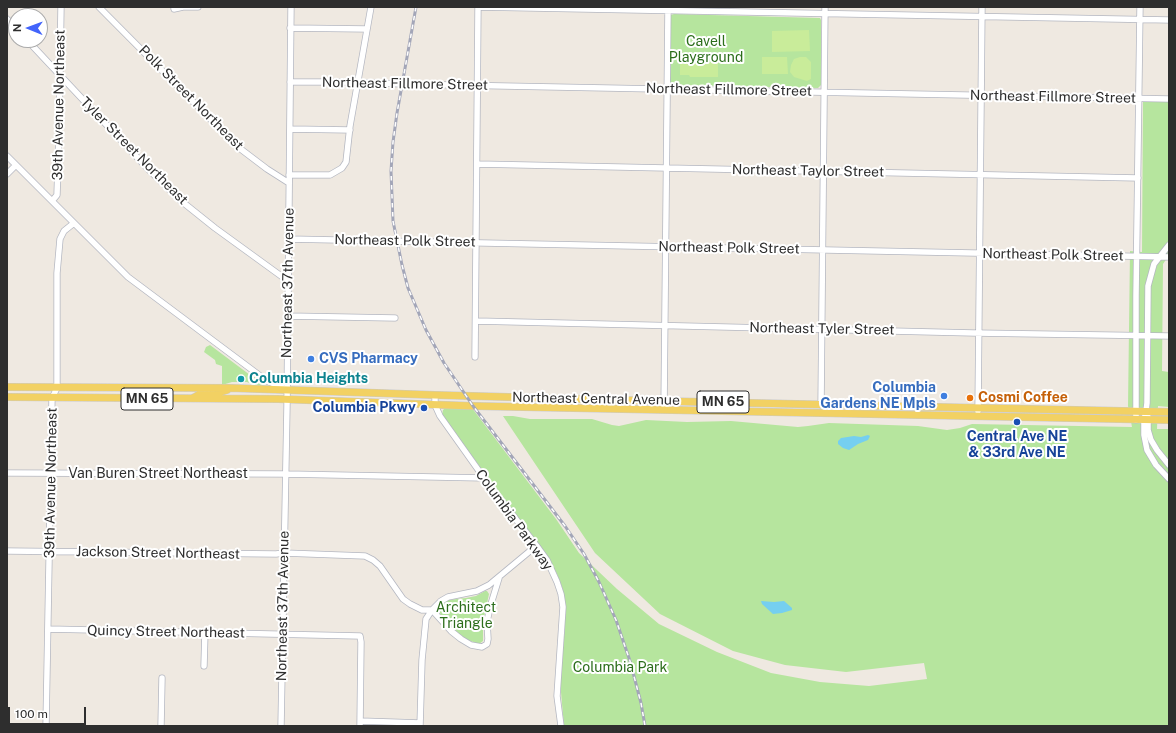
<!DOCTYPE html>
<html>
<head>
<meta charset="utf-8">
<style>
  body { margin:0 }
  #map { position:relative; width:1176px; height:733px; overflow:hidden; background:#efe9e1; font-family:"Public Sans",sans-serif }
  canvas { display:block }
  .frame { position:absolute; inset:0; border:8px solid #2e2e2e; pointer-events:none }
  .north { position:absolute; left:8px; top:8px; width:40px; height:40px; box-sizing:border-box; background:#fff; border:1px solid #ababab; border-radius:50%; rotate:271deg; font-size:11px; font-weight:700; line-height:16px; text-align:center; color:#2e2e2e }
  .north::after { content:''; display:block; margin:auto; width:14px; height:18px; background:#4264fb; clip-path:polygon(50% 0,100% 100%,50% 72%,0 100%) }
  .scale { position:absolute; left:8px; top:707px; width:78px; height:18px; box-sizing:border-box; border:2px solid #2e2e2e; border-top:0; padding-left:5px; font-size:12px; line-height:14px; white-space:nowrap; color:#2e2e2e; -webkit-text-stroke:3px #fff; paint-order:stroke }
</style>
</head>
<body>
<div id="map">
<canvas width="1176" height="733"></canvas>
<div class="frame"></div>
<div class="north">N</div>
<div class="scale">100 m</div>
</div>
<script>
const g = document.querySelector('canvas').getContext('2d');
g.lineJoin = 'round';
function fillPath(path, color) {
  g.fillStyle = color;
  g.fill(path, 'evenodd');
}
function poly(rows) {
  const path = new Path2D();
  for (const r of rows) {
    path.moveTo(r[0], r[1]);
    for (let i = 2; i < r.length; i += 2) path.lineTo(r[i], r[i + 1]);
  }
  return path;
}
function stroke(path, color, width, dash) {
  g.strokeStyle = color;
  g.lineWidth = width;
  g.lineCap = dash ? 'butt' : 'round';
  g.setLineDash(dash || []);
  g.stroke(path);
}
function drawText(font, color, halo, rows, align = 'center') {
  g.font = font + ' "Public Sans",sans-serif';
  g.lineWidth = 4;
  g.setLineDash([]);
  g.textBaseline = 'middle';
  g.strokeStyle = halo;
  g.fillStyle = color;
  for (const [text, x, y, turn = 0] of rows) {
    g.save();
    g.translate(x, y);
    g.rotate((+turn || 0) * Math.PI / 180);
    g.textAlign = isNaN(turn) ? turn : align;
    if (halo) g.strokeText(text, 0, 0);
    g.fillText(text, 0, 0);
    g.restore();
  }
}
fillPath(poly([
  [674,14,820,18,821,20,821,85,818,88,671,85,670,84,671,18,671,15],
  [1143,102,1169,102,1169,255,1163,264,1162,371,1169,372,1169,407,1158,406,1157,429,1169,429,1169,726,564,726,560,681,565,626,565,604,562,587,557,574,546,554,452,430,442,415,443,410,446,407,472,408,556,519,579,553,617,589,659,624,717,652,771,673,820,682,869,686,927,679,924,663,846,672,785,665,733,651,660,614,595,553,503,416,513,416,530,419,592,419,612,425,619,426,646,420,687,422,731,421,798,427,808,426,829,423,918,426,947,430,960,428,972,424,1132,427,1128,406,1130,251,1142,252],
  [210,345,250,375,257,378,264,385,255,385,247,382,232,382,222,385,222,366,216,364,215,360,204,352,206,347],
  [485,591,487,591,489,594,483,622,483,641,479,644,465,639,456,632,441,615,439,611,439,606,448,600,466,598,476,596]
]), '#b6e59e');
fillPath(poly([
  [809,30,810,51,772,52,772,31],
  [762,57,787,57,788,74,762,74],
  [800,57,806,57,811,62,811,79,807,81,794,77,790,72,791,65,794,59],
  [680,61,718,63,718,77,690,77,689,75,680,75]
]), '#c9ec9a');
fillPath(poly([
  [868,435,870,436,868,440,858,444,849,450,843,448,838,444,838,441,841,438,854,436,861,437],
  [761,601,774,602,784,601,792,608,792,610,782,613,773,614,762,604]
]), '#75cff0');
const minor = poly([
  [99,7,238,147,267,169,289,183],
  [478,7,1169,20],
  [174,9,183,7,198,7],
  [7,19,16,29],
  [290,28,367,29],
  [27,40,149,170,180,200,215,228,288,281],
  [290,82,353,82,401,84,1169,99],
  [290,129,350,130],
  [7,156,128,277,267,381,286,389],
  [477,164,1138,178],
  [7,174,16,165],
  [289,175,330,175,342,168,346,162,350,126,371,7],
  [52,201,57,195,59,134,61,7],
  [288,239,1169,257],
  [1169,245,1154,264,1148,286,1147,403,1146,411,1144,420,1144,435,1147,450,1156,465,1169,479],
  [287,316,395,318],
  [476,321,974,333,1169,336],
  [475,357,478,7],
  [435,395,435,405,440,416,484,478,539,549,547,560,557,582,561,594,563,607,557,696,561,726],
  [821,405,825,7],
  [664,409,668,7],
  [978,411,982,7],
  [1148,417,1148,430,1151,440,1157,450,1169,465],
  [1136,420,1136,296,1140,7],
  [7,473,286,474,484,478],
  [7,551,276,554,284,553,365,556,373,560,380,566,403,599,410,604,422,610,432,610,451,631,461,639,471,645,482,647,487,644,488,639,487,621,491,604,499,578],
  [48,629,360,636,361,642,360,726],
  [204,666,205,632],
  [360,721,420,723],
  [46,726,52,398,57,388,57,273,60,239,64,231,74,223],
  [161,726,162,678],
  [281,726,287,406,291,7],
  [420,726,422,660,426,619,432,610,441,601,448,597,477,591,489,585,536,546]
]);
const major = poly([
  [7,387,230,388,435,395,657,401,1169,412],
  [7,397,278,399,473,406,1169,420],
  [193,398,200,394,216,393,227,390]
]);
stroke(minor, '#b4b7c1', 7);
stroke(major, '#c9c9c9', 8);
stroke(minor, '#fff', 5.5);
stroke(major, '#f2d163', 7);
const rail = poly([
  [416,7,397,113,393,142,391,171,393,221,402,265,408,288,426,330,444,363,473,406,565,526,584,554,599,582,616,620,630,661,641,703,645,726]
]);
stroke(rail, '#a3a6b8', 3);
stroke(rail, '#fff', 1.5, [4.5]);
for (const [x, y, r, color] of [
  [311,359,4,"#3f7fe0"],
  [241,379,4,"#0f9aa8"],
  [944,396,4,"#3f7fe0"],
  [970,398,4,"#e8710a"],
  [424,408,4,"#1a4fb4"],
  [1017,422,4,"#1a4fb4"]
]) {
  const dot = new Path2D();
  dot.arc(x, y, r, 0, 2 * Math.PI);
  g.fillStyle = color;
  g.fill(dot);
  stroke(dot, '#fff', 1.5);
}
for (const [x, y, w] of [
  [147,399,52],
  [723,402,52]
]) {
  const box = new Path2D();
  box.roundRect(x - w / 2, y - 11, w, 22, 3);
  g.fillStyle = '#fff';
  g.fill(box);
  stroke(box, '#2e2e2e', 1);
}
drawText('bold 13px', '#2e2e2e', null, [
  ["MN 65",147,399],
  ["MN 65",723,402]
]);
drawText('14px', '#2c6e1b', '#fff', [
  ["Cavell",706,42],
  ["Playground",706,58],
  ["Architect",466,608],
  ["Triangle",466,624],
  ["Columbia Park",620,668]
]);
drawText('14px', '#2e2e2e', '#fff', [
  ["Northeast Fillmore Street",405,84,1],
  ["Northeast Fillmore Street",729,90,1],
  ["Northeast Fillmore Street",1053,97,1],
  ["Polk Street Northeast",191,98,45],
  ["39th Avenue Northeast",59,105,-89],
  ["Tyler Street Northeast",134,151,45],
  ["Northeast Taylor Street",808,171,1],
  ["Northeast Polk Street",405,241,1],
  ["Northeast Polk Street",729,248,1],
  ["Northeast Polk Street",1053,255,1],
  ["Northeast 37th Avenue",288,283,-89],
  ["Northeast Tyler Street",822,329,1],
  ["Northeast Central Avenue",596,399,1],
  ["Van Buren Street Northeast",158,474],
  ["39th Avenue Northeast",51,483,-89],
  ["Columbia Parkway",514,520,54],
  ["Jackson Street Northeast",158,553,1],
  ["Northeast 37th Avenue",283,606,-89],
  ["Quincy Street Northeast",166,632,1]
]);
drawText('bold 14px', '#366cbe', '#fff', [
  ["CVS Pharmacy",319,359],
  ["Columbia",936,388,"right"],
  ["Gardens NE Mpls",936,404,"right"]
], 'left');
drawText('bold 14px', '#0d838f', '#fff', [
  ["Columbia Heights",249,379]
], 'left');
drawText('bold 14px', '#c56008', '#fff', [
  ["Cosmi Coffee",978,398]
], 'left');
drawText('bold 14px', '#164399', '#fff', [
  ["Columbia Pkwy",416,408],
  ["Central Ave NE",1017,437,"center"],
  ["& 33rd Ave NE",1017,453,"center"]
], 'right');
</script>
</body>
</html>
